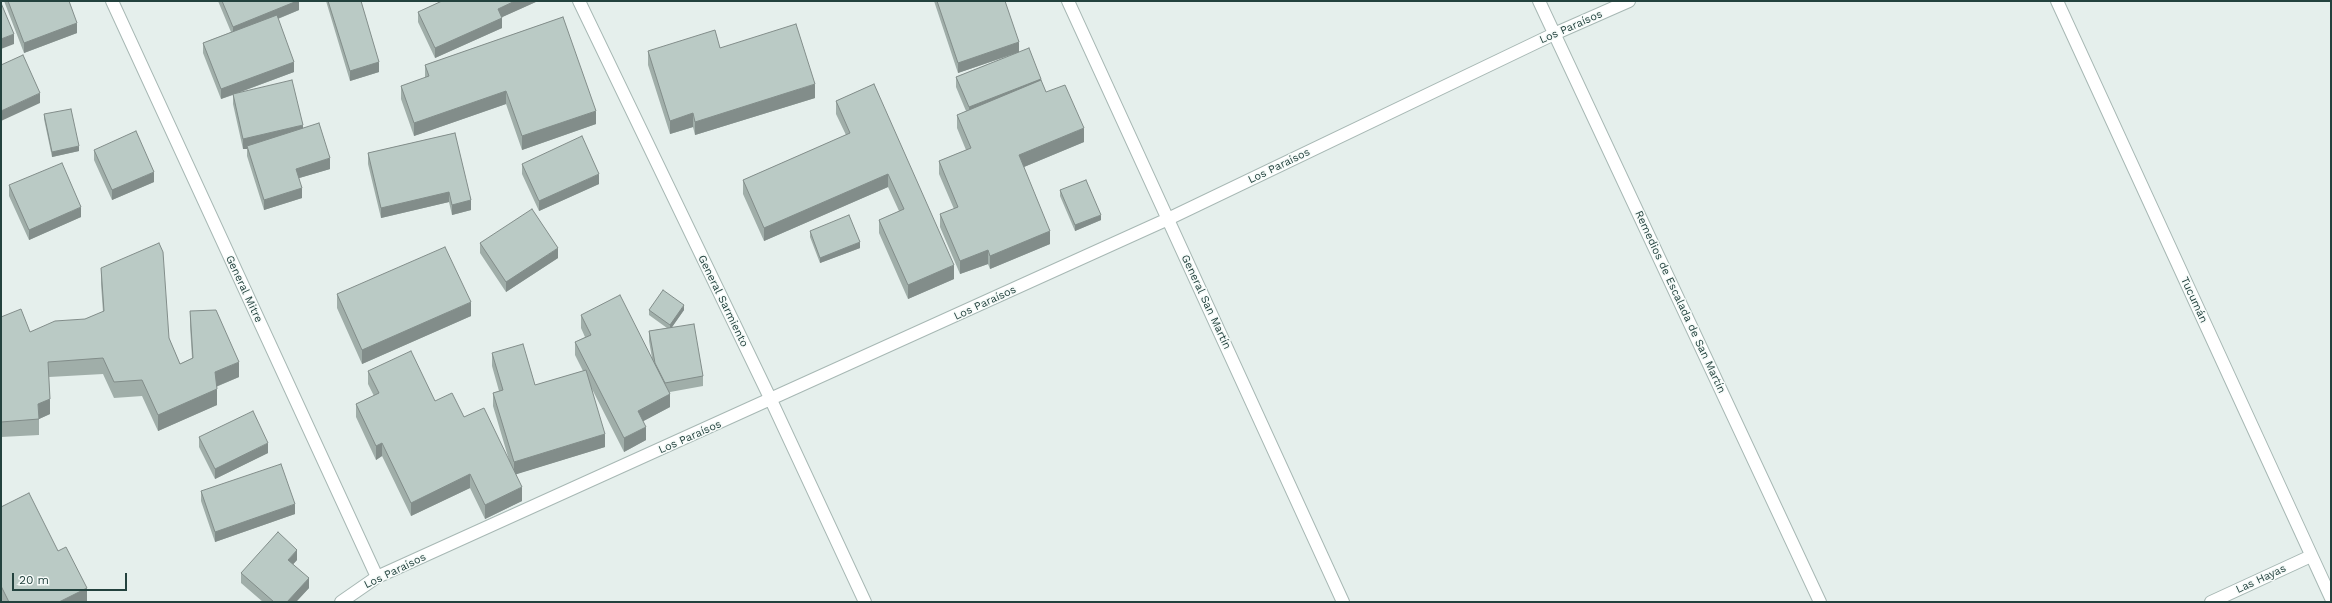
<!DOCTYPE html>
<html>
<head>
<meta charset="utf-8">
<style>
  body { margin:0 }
  #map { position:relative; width:2332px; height:603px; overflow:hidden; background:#e5efec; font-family:"Work Sans",sans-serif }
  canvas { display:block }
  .frame { position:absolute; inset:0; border:2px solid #23423e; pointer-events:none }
  .scale { position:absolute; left:12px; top:573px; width:115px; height:18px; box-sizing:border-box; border:2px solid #23423e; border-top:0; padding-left:5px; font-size:12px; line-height:14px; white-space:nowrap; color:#23423e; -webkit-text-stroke:3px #f6fbf9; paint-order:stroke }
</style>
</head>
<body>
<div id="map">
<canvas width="2332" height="603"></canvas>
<div class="frame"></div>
<div class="scale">20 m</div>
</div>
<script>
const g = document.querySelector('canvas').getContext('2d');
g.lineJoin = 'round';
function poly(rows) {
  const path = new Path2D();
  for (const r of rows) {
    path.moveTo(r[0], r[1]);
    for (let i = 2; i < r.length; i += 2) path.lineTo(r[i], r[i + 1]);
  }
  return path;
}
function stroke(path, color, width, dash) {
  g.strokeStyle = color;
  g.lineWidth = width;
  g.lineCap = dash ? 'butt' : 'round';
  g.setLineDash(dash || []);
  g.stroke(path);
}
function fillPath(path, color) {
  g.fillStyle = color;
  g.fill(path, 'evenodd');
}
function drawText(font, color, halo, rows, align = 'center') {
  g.font = font + ' "Work Sans",sans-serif';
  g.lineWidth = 3;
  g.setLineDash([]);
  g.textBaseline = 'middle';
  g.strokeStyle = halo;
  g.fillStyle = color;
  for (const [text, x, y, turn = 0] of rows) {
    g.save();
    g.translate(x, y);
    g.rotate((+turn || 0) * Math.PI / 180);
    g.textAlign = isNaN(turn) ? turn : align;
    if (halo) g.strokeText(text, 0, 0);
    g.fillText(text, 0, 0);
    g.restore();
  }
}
const minor = poly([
  [112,1,377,577],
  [579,1,771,400,865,602],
  [1068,1,1343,602],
  [1539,1,1820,602],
  [2057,1,2331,598],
  [341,602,377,577,1168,219,1554,34,1629,1],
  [2211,602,2311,556]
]);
stroke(minor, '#a7b8b4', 14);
stroke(minor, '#fff', 12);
fillPath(poly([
  [4,1,69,1,77,33,24,53],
  [218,1,299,1,299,10,278,19,294,72,238,93,303,129,330,169,299,178,302,198,264,210,247,156,247,149,243,149,233,104,233,95,221,99,203,53,203,43,231,32],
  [326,1,361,1,379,72,350,81],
  [442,1,538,1,502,17,502,28,435,58,418,22,418,12],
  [934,1,1005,1,1019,52,1041,80,1046,92,1084,142,1024,167,1050,244,990,269,988,264,960,274,940,227,940,214,954,209,939,174,939,161,966,150,957,128,957,115,966,111,956,87,956,77,1014,54,958,73],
  [563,17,596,124,522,150,506,104,414,136,401,99,401,86,425,78,425,65],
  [720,48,815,98,695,135,693,127,670,134,648,65,648,51],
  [874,84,954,279,908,299,879,233,879,220,899,211,888,187,764,241,743,194,743,180,846,135,836,114,836,101],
  [44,114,79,151,52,157,44,119],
  [455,133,471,210,452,215,449,202,381,218,368,164,368,153],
  [94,150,154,182,112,200,94,160],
  [522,164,599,184,539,211,522,174],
  [9,185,81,217,29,240,9,196],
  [1060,190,1101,220,1075,231,1060,196],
  [810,231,860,248,820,263,810,237],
  [480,243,558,258,506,292,480,253],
  [101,268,169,338,180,364,192,358,190,326,190,311,239,377,216,387,217,405,158,431,142,396,114,398,103,374,49,377,50,414,39,419,39,435,1,437,1,317,30,332,85,319,103,312,101,284],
  [337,294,471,316,362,364,337,308],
  [649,310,684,310,672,327,703,376,703,386,670,392,670,407,643,421,646,440,624,452,592,389,605,447,516,474,522,501,485,519,470,488,411,516,382,456,376,460,356,417,356,404,374,396,368,384,368,371,435,401,464,417,509,460,493,406,493,393,499,391,492,366,492,353,535,385,583,371,575,355,575,342,585,337,581,328,581,315,652,358,649,341,649,331,667,328,649,315],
  [199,437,268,453,215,479,199,447],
  [201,491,295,514,215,542,201,501],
  [1,507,58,551,87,601,85,602,3,602,1,599],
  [297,560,293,564,309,588,296,602,263,602,241,583,241,573]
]), '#a0aea9');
fillPath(poly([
  [297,1,299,1,299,10,233,37,233,27],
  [515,1,538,1,498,19,498,9],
  [502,18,502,28,435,58,435,48],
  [77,23,77,33,24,53,24,43],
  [14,34,14,44,1,49,1,39],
  [1019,42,1019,52,958,73,958,63],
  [294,62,294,72,221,99,221,89],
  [379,62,379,72,350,81,350,71],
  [1041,79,1041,89,969,117,969,107],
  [815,84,815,98,695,135,695,122],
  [506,91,506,104,414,136,414,123],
  [40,93,40,103,1,121,1,111],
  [596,111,596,124,522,150,522,136],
  [693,113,693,127,670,134,670,121],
  [303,125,303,135,247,146,247,149,243,149,243,139],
  [1084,128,1084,142,1019,169,1019,155],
  [79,146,79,151,52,157,52,152],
  [330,158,330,169,296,179,296,169],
  [154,172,154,182,112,200,112,190],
  [599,174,599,184,539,211,539,201],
  [888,174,888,187,764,241,764,228],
  [302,188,302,198,264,210,264,200],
  [449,192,449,202,381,218,381,208],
  [471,200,471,210,452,215,452,205],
  [81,207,81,217,29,240,29,230],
  [1101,215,1101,220,1075,231,1075,225],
  [1050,231,1050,244,990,269,990,256],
  [860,242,860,248,820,263,820,258],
  [558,248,558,258,506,292,506,282],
  [988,250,988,264,960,274,960,261],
  [954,265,954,279,908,299,908,285],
  [471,302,471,316,362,364,362,350],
  [684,305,684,310,670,330,670,325],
  [239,362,239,377,215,387,215,372],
  [217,389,217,405,158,431,158,415],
  [670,394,670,407,638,424,638,411],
  [50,399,50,414,39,419,38,404],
  [646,427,646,440,624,452,624,438],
  [605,434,605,447,514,475,514,462],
  [268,443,268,453,215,479,215,469],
  [382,443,382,456,376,460,376,446],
  [470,474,470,488,411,516,411,503],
  [522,487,522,501,485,519,485,505],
  [295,504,295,514,215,542,215,532],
  [297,550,297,560,288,570,288,560],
  [309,578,309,588,296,602,287,602],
  [87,588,87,601,85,602,59,602]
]), '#828d8a');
const building = poly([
  [8,1,69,1,77,23,24,43,8,1],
  [222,1,297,1,233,27,222,1],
  [328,1,361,1,379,62,350,71,328,1],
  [442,1,515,1,498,9,502,18,435,48,418,12,442,1],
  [937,1,1005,1,1019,42,958,63,937,1],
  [1,3,14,34,1,39,1,3],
  [277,15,294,62,221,89,203,43,277,15],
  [563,17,596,111,522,136,506,91,414,123,401,86,429,76,425,65,563,17],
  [796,24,815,84,695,122,693,113,670,121,648,51,715,30,720,48,796,24],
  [1029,48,1041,79,969,107,956,77,1029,48],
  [23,55,40,93,1,111,1,65,23,55],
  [292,80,303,125,243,139,233,94,292,80],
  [1041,80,1046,92,1065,85,1084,128,1019,155,1050,231,990,256,988,250,960,261,940,214,958,207,939,161,971,148,957,115,1041,80],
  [874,84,954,265,908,285,879,220,904,209,888,174,764,228,743,180,850,133,836,101,874,84],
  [71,109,79,146,52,152,44,114,71,109],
  [319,123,330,158,296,169,302,188,264,200,247,146,319,123],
  [136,131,154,172,112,190,94,150,136,131],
  [455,133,471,200,452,205,449,192,381,208,368,153,455,133],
  [582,136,599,174,539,201,522,164,582,136],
  [62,163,81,207,29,230,9,185,62,163],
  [1086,180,1101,215,1075,225,1060,190,1086,180],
  [532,209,558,248,506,282,480,243,532,209],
  [849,215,860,242,820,258,810,231,849,215],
  [159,243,163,252,169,338,180,364,193,358,190,311,216,310,239,362,215,372,217,389,158,415,142,380,114,382,103,358,48,362,50,399,38,404,39,419,1,422,1,317,21,309,30,332,55,321,85,319,104,311,101,268,159,243],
  [445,247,471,302,362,350,337,294,445,247],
  [663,290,684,305,670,325,649,310,663,290],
  [620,295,670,394,638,411,646,427,624,438,575,342,591,335,581,315,620,295],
  [694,324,703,376,665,383,655,363,649,331,694,324],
  [523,344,535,385,586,370,605,434,514,462,493,393,503,390,492,353,523,344],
  [411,351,435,401,452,393,464,417,484,408,522,487,485,505,470,474,411,503,382,443,376,446,356,404,379,393,368,371,411,351],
  [253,411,268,443,215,469,199,437,253,411],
  [281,464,295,504,215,532,201,491,281,464],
  [29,493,58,551,66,547,87,588,59,602,9,602,1,586,1,507,29,493],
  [278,532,297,550,288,560,309,578,287,602,274,602,241,573,278,532]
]);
fillPath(building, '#bacac5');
stroke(building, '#828d8a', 1);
drawText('11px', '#23423e', '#f6fbf9', [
  ["Los Paraísos",1571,27,-24],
  ["Los Paraísos",1279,166,-26],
  ["General Mitre",244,289,65],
  ["Tucumán",2194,300,65],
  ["General Sarmiento",723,301,64],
  ["General San Martín",1206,302,65],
  ["Remedios de Escalada de San Martín",1680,302,65],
  ["Los Paraísos",985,303,-25],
  ["Los Paraísos",690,437,-24],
  ["Los Paraísos",395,571,-26],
  ["Las Hayas",2261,579,-25]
]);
</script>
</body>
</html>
